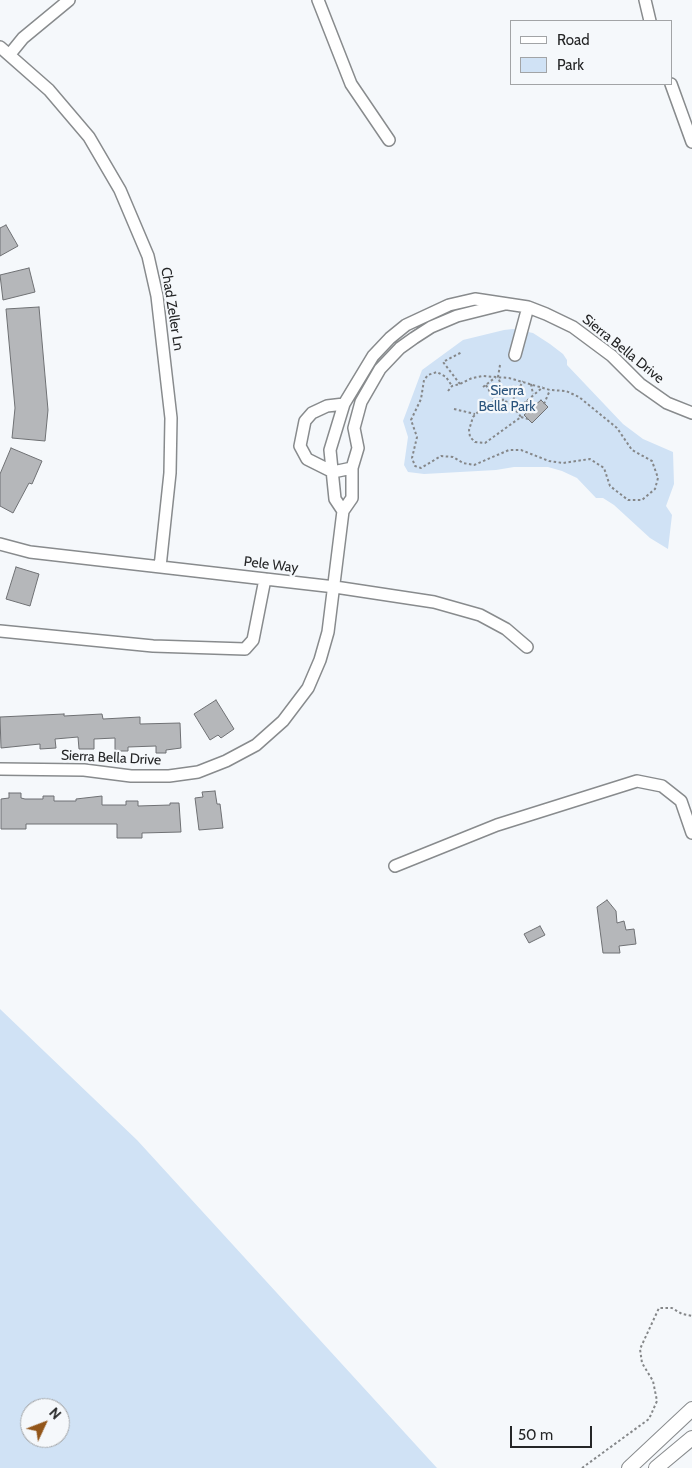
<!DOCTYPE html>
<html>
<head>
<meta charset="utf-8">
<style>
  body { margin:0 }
  #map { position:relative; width:692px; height:1468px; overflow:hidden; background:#f5f8fb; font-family:Cabin,sans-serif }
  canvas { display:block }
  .legend { position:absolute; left:510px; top:20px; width:162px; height:65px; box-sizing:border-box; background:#f5f8fb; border:1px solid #a2a4a6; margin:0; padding:6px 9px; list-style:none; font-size:15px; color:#252627 }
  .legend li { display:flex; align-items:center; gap:10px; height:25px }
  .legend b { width:25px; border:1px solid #a2a4a6 }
  .north { position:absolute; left:20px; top:1398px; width:50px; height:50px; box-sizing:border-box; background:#f5f8fb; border:1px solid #a2a4a6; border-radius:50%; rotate:47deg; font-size:14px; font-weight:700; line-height:20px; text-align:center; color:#252627 }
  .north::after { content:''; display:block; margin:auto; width:18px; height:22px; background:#93561a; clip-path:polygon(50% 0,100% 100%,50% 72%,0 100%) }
  .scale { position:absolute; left:510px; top:1426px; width:82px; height:22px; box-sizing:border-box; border:2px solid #252627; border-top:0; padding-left:6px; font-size:15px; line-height:18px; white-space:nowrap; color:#252627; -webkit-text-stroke:4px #f5f8fb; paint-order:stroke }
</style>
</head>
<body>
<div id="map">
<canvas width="692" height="1468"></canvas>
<ul class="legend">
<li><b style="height:6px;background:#fff"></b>Road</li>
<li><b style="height:14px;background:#d0e2f5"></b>Park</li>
</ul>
<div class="north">N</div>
<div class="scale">50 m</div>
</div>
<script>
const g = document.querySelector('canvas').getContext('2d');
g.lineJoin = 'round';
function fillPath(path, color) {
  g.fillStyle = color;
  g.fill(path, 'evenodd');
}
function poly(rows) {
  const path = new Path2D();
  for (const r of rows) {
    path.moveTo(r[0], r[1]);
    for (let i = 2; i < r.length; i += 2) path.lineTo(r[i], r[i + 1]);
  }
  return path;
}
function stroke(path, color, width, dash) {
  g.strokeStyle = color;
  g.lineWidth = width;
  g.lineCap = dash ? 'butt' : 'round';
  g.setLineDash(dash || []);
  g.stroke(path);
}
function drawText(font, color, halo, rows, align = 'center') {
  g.font = font + ' Cabin,sans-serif';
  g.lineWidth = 4.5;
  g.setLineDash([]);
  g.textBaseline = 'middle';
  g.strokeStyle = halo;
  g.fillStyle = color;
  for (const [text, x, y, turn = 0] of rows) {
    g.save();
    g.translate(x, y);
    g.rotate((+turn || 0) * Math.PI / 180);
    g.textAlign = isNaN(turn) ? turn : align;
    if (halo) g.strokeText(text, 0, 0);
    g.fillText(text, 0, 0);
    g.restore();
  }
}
fillPath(poly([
  [513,329,533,333,550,344,563,354,567,360,567,365,623,424,643,439,673,452,674,484,666,506,672,515,668,549,650,538,614,505,603,498,596,498,577,478,562,471,548,467,514,467,496,470,424,474,408,472,404,465,408,437,403,421,422,370,463,340,504,330],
  [0,1009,137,1140,437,1468,0,1468],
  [30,1408,60,1408,60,1438,30,1438]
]), '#d0e2f5');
const building = poly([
  [6,225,18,246,0,256,0,228,6,225],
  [29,268,35,292,3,300,0,275,29,268],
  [39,307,48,410,45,441,12,438,15,408,6,309,39,307],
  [541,400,548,407,532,423,524,415,541,400],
  [11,448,42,461,32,484,29,483,13,513,0,506,0,474,11,448],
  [16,567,39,574,30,606,6,599,16,567],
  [216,700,234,729,221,738,218,735,210,740,194,714,216,700],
  [64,714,64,716,102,714,103,719,140,717,140,724,180,723,181,748,166,750,166,753,156,753,156,746,128,747,128,751,115,751,115,738,94,739,94,749,79,749,78,737,55,739,56,748,40,749,40,744,1,748,0,717,64,714],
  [215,791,217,804,220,804,223,828,199,830,195,798,203,797,202,792,215,791],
  [9,793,21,793,21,798,25,799,43,799,43,796,54,796,54,801,76,801,76,799,102,796,102,805,126,805,126,801,138,801,138,806,170,805,170,803,179,803,181,832,142,833,142,838,117,838,117,824,26,824,26,829,1,829,1,799,9,798,9,793],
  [607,900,616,911,617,923,624,921,626,930,634,929,636,944,619,946,620,953,603,953,597,907,607,900],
  [540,926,545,935,529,943,524,934,540,926]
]);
fillPath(building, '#b5b7ba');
stroke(building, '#6f7174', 1);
const minor = poly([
  [318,0,351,84,389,140],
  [645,0,650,21],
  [0,47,49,90,89,137,120,190,148,256,157,296,171,418,170,473,160,567],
  [10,54,23,38,69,0],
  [671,84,692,142],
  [515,355,528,307],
  [344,404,327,406,312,413,305,421,300,446,307,459,333,472,352,468],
  [343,511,335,499,330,450,344,404,373,356,390,338,406,325,449,305,475,299,528,307,546,314,573,327,612,356,640,384,667,403,692,413],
  [0,544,30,552,335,587,434,602,480,615,506,629,527,647],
  [0,631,153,646,245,649,253,640,265,579],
  [0,769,84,770,131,776,169,776,198,772,226,761,256,745,283,721,308,688,320,660,328,632,343,511,352,498,352,468,358,448,354,428,361,402,380,369,400,348,414,338,431,327,457,316,505,304],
  [395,866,497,825,637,781,662,786,681,801,692,833]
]);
const major = poly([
  [629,1468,692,1409],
  [656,1468,692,1438]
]);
stroke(minor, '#888b8d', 14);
stroke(major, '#888b8d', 16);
stroke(poly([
  [500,365,498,377,504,393,503,400,487,403,473,417,469,430,470,437,475,442,485,443,521,417,511,404,503,400],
  [460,384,443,362,462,352],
  [531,384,533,394],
  [486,385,495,401],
  [483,387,496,377],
  [448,391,452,386,460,384,472,378,483,376,509,378,550,390,566,391,579,397,617,428,632,450,652,461,658,478,655,489,642,500,628,500,610,486,604,468,590,459,563,463,549,461,521,450,509,450,474,465,463,463,453,457,441,456,421,468,415,466,412,458,417,437,411,420,421,399,424,380,428,375,437,372,446,377,452,386],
  [526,401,532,408],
  [511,404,523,381],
  [544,404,550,390],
  [454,409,475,414],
  [516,410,543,387],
  [521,417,528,419],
  [582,1468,649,1419,657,1401,653,1381,642,1363,640,1349,659,1308,672,1308,682,1314,692,1316]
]), '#858789', 2, [2.5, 2.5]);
stroke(minor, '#fff', 11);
stroke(major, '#fff', 14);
drawText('14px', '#252627', '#f5f8fb', [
  ["Chad Zeller Ln",172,309,81],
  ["Sierra Bella Drive",623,349,39],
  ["Pele Way",271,565,7],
  ["Sierra Bella Drive",111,758,3]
]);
drawText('14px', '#2a537c', '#f5f8fb', [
  ["Sierra",507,391],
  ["Bella Park",507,407]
]);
</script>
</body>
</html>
